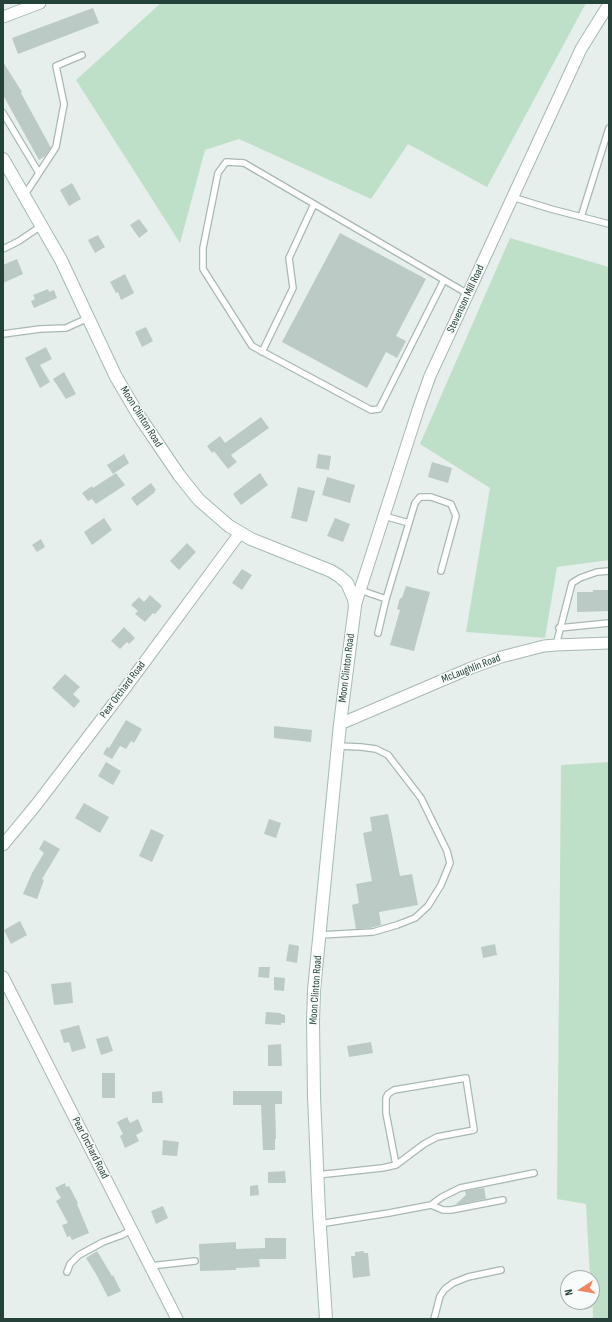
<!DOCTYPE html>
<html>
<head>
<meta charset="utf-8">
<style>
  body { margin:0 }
  #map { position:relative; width:612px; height:1322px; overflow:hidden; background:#e6efeb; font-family:"Sofia Sans Condensed",sans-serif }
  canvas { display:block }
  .frame { position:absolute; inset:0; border:4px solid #24423a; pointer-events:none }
  .north { position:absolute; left:560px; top:1270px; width:40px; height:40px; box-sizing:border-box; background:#f7fbf9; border:1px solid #a3b1ad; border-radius:50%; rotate:258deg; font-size:11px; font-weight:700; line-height:16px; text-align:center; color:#24423a }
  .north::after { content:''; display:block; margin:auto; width:14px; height:18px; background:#f4845f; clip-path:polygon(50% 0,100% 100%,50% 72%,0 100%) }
</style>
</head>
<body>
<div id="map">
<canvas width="612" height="1322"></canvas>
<div class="frame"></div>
<div class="north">N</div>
</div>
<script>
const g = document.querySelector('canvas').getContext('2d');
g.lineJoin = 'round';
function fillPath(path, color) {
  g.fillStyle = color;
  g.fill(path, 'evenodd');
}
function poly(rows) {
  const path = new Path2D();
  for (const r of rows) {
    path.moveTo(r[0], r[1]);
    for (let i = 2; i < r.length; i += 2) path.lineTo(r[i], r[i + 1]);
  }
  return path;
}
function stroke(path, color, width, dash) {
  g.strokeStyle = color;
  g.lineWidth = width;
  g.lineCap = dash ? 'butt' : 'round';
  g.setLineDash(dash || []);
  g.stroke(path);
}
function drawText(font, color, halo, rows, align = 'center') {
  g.font = font + ' "Sofia Sans Condensed",sans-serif';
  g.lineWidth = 3;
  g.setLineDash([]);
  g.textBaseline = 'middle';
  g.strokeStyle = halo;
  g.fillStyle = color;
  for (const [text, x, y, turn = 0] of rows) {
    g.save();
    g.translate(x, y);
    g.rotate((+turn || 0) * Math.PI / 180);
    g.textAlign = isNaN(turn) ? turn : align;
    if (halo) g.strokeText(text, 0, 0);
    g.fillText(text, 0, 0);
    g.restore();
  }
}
fillPath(poly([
  [161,3,586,3,487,187,408,144,371,199,239,139,205,150,180,243,76,80],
  [510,238,609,267,609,560,557,567,545,638,466,632,490,488,420,444],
  [609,762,609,1319,593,1319,592,1278,590,1278,586,1204,557,1199,561,765]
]), '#bfe0c8');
fillPath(poly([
  [93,8,99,23,18,54,12,38],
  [3,62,22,92,21,93,51,148,45,156,39,160,3,95],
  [72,183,81,199,69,206,60,190],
  [139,219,148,231,139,238,130,225],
  [340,233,426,279,396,336,406,341,397,358,386,352,367,388,282,342],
  [98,235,105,247,95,253,88,240],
  [17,259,23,274,3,283,3,265],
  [125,274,134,293,121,300,118,292,116,293,110,282],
  [48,289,49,292,54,290,57,298,34,308,31,301,35,299,33,295],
  [146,327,153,341,142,347,135,332],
  [46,347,52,359,40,365,50,382,40,388,25,358],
  [64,372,76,394,66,399,53,379],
  [261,417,269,428,231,455,237,462,228,469,214,451,212,453,207,446,220,436,225,443],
  [124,454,129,463,113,474,107,465],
  [318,454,331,456,329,470,316,468],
  [432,462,452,468,448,483,428,477],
  [116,473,125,485,96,504,92,499,88,501,82,493,92,486,93,488],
  [260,473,268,485,241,505,233,494],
  [327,477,355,485,350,503,322,495],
  [151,483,156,490,154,491,155,492,137,506,131,498],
  [298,487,315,491,307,522,291,518],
  [104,518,112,530,92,545,84,532],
  [335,518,350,524,343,542,327,536],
  [41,539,45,547,37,552,32,545],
  [187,543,196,552,179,570,170,561],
  [242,569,252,575,242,590,232,583],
  [406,586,430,592,414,651,390,645,400,610,397,609,400,598,402,598],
  [593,590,609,590,609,611,577,612,577,592,593,592],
  [150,595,162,606,155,614,153,613,145,622,135,614,138,611,131,605,139,597,144,602],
  [124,627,135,638,129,644,127,642,120,649,111,641],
  [65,674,80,687,73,694,80,701,74,708,52,688],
  [126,720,142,729,134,743,131,741,126,749,120,746,112,759,103,754,107,747,109,748],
  [274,726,312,730,311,742,274,738],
  [106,762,121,771,113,785,98,776],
  [84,803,109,817,100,833,75,818],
  [388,814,400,876,412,874,418,905,379,912,381,925,370,928,356,929,352,905,359,903,356,884,372,881,363,833,372,831,370,817],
  [269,819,281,823,276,838,264,834],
  [151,829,164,835,152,862,139,856],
  [44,840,60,849,42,879,44,880,37,899,23,894,32,873,44,853,39,849],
  [20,921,27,935,11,944,4,930],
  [289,944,299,946,297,963,286,961],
  [495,944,497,955,483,958,481,947],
  [259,967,270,967,269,978,258,977],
  [274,977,285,978,284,991,274,990],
  [71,982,73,1003,54,1005,51,984],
  [266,1012,281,1013,281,1014,285,1015,285,1023,281,1023,281,1025,265,1024],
  [79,1025,86,1048,72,1052,69,1042,64,1043,60,1030],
  [108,1036,113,1051,101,1055,96,1039],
  [371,1042,373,1053,349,1057,347,1046],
  [281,1044,282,1066,268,1066,268,1045],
  [102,1073,115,1073,115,1098,102,1098],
  [162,1091,163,1103,152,1103,152,1092],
  [233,1091,282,1091,282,1104,275,1104,276,1139,275,1139,275,1150,263,1150,261,1105,233,1105],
  [127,1117,130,1123,138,1119,143,1131,136,1135,139,1141,125,1148,120,1136,123,1134,117,1122],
  [163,1140,179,1142,177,1156,162,1155],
  [285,1171,286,1183,268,1183,268,1172],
  [65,1183,66,1187,69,1186,78,1203,77,1204,89,1233,72,1240,70,1236,67,1237,62,1225,68,1223,56,1201,61,1198,55,1188],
  [258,1185,259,1195,250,1196,250,1186],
  [484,1188,486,1199,455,1205,466,1195,465,1191],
  [163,1206,168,1218,156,1224,151,1211],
  [265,1238,286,1238,286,1259,259,1259,260,1267,236,1268,236,1270,200,1271,199,1244,236,1242,236,1249,265,1248],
  [97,1251,112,1276,113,1275,121,1291,108,1297,96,1274,86,1258],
  [364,1251,364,1253,368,1253,370,1276,353,1278,351,1256,355,1256,355,1252]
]), '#bbcac4');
const lane = poly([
  [3,113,39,173],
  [24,196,56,147,64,104,56,66,82,55],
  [512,197,551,209,609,224],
  [581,217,609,128],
  [3,249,19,241,41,226],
  [444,280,379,409,371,410,252,346,203,269,203,248,218,173,226,162,244,163,468,294],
  [3,334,40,329,66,328,88,318],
  [262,352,293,288,289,258,314,204],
  [384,516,409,523,386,599],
  [409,523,415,503,420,497,431,497,451,504,456,516,441,571],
  [360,590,386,599,378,633],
  [559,628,609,623],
  [556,645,572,583,580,578,597,572,609,571],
  [320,935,373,932,397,925,415,918,428,906,441,885,450,863,447,851,421,798,388,755,376,749,361,747,338,746],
  [317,1175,382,1168,396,1165,424,1144,437,1137,474,1130,466,1078,394,1090,388,1094,386,1098,386,1113,396,1165],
  [431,1205,443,1210,451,1210,503,1200],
  [319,1224,389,1213,431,1205,442,1197,460,1188,534,1173],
  [150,1266,195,1261],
  [67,1272,70,1264,79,1255,103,1242,122,1235,131,1230],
  [434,1319,440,1296,445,1289,453,1283,468,1277,501,1270]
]);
const street = poly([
  [3,17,40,3],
  [355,606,419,407,430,376,581,49,609,4],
  [340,724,471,668,501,657,544,646,556,645,609,643],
  [3,845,36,805,126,687,240,533],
  [3,977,177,1319]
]);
const secondary = poly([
  [3,159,61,260,116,377,139,416,179,475,199,500,229,526,251,539,331,571,339,576,347,583,354,599,355,606,340,724,314,990,313,1021,314,1096,319,1213,326,1319]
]);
stroke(lane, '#a8b8b2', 8);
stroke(street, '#a8b8b2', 13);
stroke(secondary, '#a4bbb3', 14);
stroke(lane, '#fff', 5.5);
stroke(street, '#fff', 11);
stroke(secondary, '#fff', 12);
drawText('11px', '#24423a', '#f7fbf9', [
  ["Stevenson Mill Road",466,299,-65],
  ["Moon Clinton Road",141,417,58],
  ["Moon Clinton Road",347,668,-83],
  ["McLaughlin Road",471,669,-21],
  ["Pear Orchard Road",123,690,-53],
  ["Moon Clinton Road",316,990,-86],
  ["Pear Orchard Road",90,1148,63]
]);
</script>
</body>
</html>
